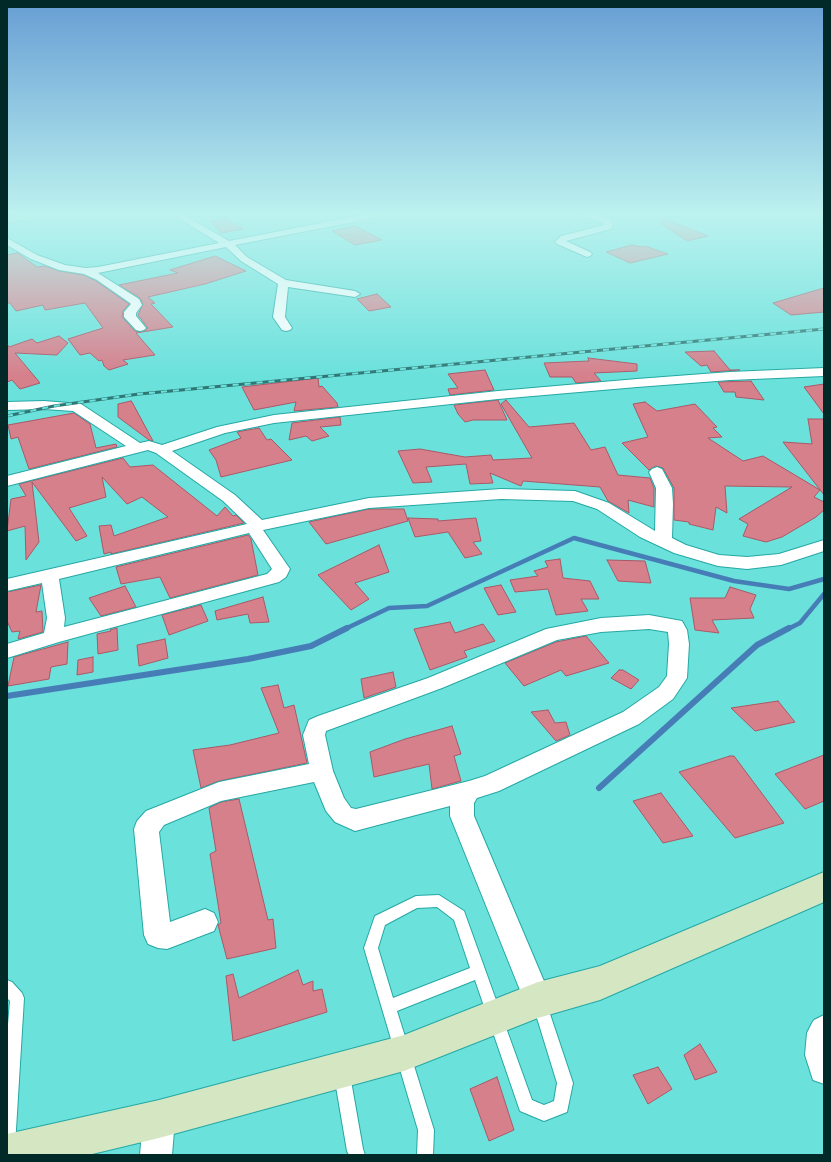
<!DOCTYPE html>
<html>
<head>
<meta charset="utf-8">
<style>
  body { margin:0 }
  #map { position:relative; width:831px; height:1162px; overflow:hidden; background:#6be1dc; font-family:Mulish,sans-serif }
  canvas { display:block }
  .frame { position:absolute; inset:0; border:8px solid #012928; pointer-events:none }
</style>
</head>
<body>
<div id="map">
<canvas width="831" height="1162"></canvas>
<div class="frame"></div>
</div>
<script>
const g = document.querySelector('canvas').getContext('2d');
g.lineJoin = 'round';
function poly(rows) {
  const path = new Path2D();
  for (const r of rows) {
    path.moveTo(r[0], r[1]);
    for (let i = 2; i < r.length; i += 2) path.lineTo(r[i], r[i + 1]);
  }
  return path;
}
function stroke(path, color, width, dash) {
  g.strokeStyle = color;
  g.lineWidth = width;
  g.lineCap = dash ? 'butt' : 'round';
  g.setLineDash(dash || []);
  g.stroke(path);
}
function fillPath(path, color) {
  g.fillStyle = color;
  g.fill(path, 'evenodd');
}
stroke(poly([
  [345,629,389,608,427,606,574,538,734,581,789,589,824,579],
  [788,629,800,623,824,594]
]), '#477db6', 4.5);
stroke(poly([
  [7,696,248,659,311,646,347,628],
  [599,788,757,645,789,628]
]), '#477db6', 6);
const building = poly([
  [225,218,243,229,221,233,210,221,225,218],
  [663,218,708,236,687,241,660,223,663,218],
  [355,226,382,240,355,245,332,231,355,226],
  [632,245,642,247,645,246,668,254,630,263,606,252,632,245],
  [18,253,37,267,44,266,59,271,84,275,96,281,129,304,123,311,122,317,135,331,140,332,144,331,148,328,138,315,143,304,140,298,119,285,178,273,170,270,215,256,246,271,205,284,148,297,155,303,151,304,173,327,136,333,155,355,123,360,128,364,109,370,104,366,102,360,99,361,90,353,80,355,68,339,103,328,85,303,45,310,43,305,16,311,10,303,7,303,7,255,18,253],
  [824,288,824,312,791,315,773,303,824,288],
  [377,294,391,307,369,311,357,299,377,294],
  [59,336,68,343,57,355,15,353,40,383,20,389,12,380,7,382,7,344,9,347,32,339,37,343,59,336],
  [714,351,730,370,740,370,711,372,707,365,701,366,685,352,714,351],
  [588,358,637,364,637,371,594,373,601,381,576,383,572,377,550,377,544,363,589,361,588,358],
  [485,370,494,390,450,395,448,389,458,388,448,374,485,370],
  [318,378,319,387,322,386,337,403,338,407,294,411,296,402,254,410,242,387,318,378],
  [751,381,764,400,736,397,735,392,724,392,718,382,751,381],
  [824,384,824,414,804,387,824,384],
  [498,400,507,420,473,420,465,422,458,414,454,405,498,400],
  [506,400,529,427,574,423,591,450,605,447,618,475,650,478,654,488,654,507,628,500,629,513,608,501,600,487,523,481,521,486,490,473,493,483,470,484,466,464,426,467,432,482,413,483,398,451,420,449,465,457,491,455,493,460,532,458,501,404,506,400],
  [131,401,132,402,153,441,149,440,118,417,118,404,131,401],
  [645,402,657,411,695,404,717,427,713,428,722,437,708,438,743,461,763,456,820,490,814,497,824,502,824,510,816,517,782,537,766,542,743,536,748,524,739,519,792,487,725,486,727,513,716,507,713,530,689,524,689,522,674,520,674,488,663,468,656,466,649,470,622,443,648,437,633,404,645,402],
  [74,413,90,424,96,448,116,444,117,447,29,469,18,437,11,439,8,425,74,413],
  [340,417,341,425,320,427,329,436,312,441,306,436,289,440,292,423,340,417],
  [808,419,824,419,824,495,783,442,812,444,808,419],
  [259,428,267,440,271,439,292,460,221,477,216,460,209,450,241,438,237,432,259,428],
  [123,458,130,467,153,465,217,516,225,507,233,516,236,515,244,523,111,554,111,552,104,554,99,526,111,525,114,536,168,517,142,497,127,504,102,477,106,497,69,508,87,536,76,541,32,482,39,542,26,560,25,526,7,531,11,499,26,496,19,484,123,458],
  [369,509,404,509,408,521,326,544,309,522,369,509],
  [408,518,438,519,438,521,476,518,481,541,473,542,482,554,465,558,448,532,415,537,408,518],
  [248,535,251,539,258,575,170,598,160,577,121,584,116,567,248,535],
  [379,545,389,572,355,583,369,599,351,610,318,575,379,545],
  [560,559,563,578,590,581,599,599,581,599,588,611,556,615,548,589,515,592,510,580,538,576,534,571,548,567,545,561,560,559],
  [607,560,645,561,651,583,618,581,607,560],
  [41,585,36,612,42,611,43,632,18,639,20,631,12,632,7,621,7,592,41,585],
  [501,585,516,612,498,615,484,588,501,585],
  [125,586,136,607,101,616,89,598,125,586],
  [730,587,756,595,750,609,754,618,712,620,719,633,695,630,690,598,725,598,730,587],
  [263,597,269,622,250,623,248,614,217,620,215,611,263,597],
  [201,605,208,621,169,635,162,615,201,605],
  [450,622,455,633,483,624,495,641,464,651,467,657,430,670,414,629,450,622],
  [117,628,118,650,98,654,97,634,111,631,110,630,117,628],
  [586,636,609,663,566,676,561,670,524,686,505,663,556,642,586,636],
  [165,639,168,658,139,666,137,645,165,639],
  [68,642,67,664,51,667,49,679,8,686,14,657,68,642],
  [93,657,93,672,77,675,78,660,93,657],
  [619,670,623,670,639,680,631,689,611,678,619,670],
  [393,672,396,687,364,698,361,679,393,672],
  [278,685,284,708,294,705,307,763,219,781,201,788,193,750,230,745,279,733,261,688,278,685],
  [778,701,795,722,755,731,731,708,778,701],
  [548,710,555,723,566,722,570,735,556,741,531,712,548,710],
  [452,726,461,754,454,756,461,781,432,789,429,764,374,777,370,752,405,739,452,726],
  [824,755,824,801,805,809,775,774,824,755],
  [730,756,734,756,784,823,735,838,679,772,730,756],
  [661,793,693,836,663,843,633,801,661,793],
  [239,799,268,920,273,919,276,948,227,959,218,925,221,923,210,854,216,851,209,808,221,802,239,799],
  [298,970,303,985,313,981,313,991,322,989,327,1012,233,1041,226,976,233,974,239,998,298,970],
  [700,1044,717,1072,695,1080,684,1055,700,1044],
  [658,1067,672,1089,648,1104,633,1075,658,1067],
  [497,1077,514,1130,489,1141,470,1089,497,1077]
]);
fillPath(building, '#d6808c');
stroke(building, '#aa5865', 1);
const lane = poly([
  [439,895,464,911,532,1100,544,1105,554,1101,557,1083,533,1005,535,1000,540,998,545,1000,547,1005,573,1083,567,1112,544,1121,520,1111,475,980,397,1011,434,1130,433,1155,417,1155,418,1130,364,948,375,916,416,896,439,895],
  [437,907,454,920,470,968,393,998,378,948,385,925,417,908,437,907],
  [7,980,12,982,22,993,24,998,15,1146,13,1152,7,1154,7,1036,10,1001,7,998,7,980],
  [342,1067,347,1070,350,1075,363,1149,365,1155,349,1155,347,1151,334,1075,337,1070,342,1067]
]);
const street = poly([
  [172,214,182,214,229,241,367,214,383,214,379,217,235,245,247,257,286,280,355,291,360,294,355,297,288,287,285,317,292,328,290,330,286,331,282,330,273,317,278,284,241,261,226,247,98,273,139,299,142,305,136,313,136,316,146,328,144,330,140,331,136,330,124,317,124,312,131,304,130,303,97,280,84,274,59,270,31,259,7,245,7,238,37,255,65,265,86,268,98,267,219,243,172,214],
  [583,214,595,214,609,219,613,224,611,229,566,241,590,252,592,254,590,256,587,257,557,244,555,242,561,236,604,225,603,223,584,216,583,214],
  [824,368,824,376,730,380,637,387,498,399,274,423,225,433,172,451,235,495,262,520,369,498,501,489,575,491,609,503,655,531,656,488,649,472,652,469,657,467,662,469,672,488,673,504,672,538,686,545,719,555,747,557,779,554,824,540,824,551,781,565,747,569,718,566,674,553,640,537,597,509,573,501,501,499,369,508,263,530,290,569,286,577,279,582,59,642,7,658,7,644,44,633,47,618,42,583,7,591,7,579,247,524,223,501,156,453,148,450,7,486,7,476,126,446,73,411,44,409,7,410,7,402,44,401,81,404,140,443,149,441,162,445,217,427,274,415,498,391,637,379,730,372,824,368],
  [249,533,272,569,267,574,64,627,65,618,59,579,249,533],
  [649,615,682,621,687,630,689,644,687,678,673,699,639,724,499,791,477,798,474,803,474,816,552,1000,548,1010,538,1014,528,1010,450,816,450,806,355,831,335,822,326,811,314,782,221,801,164,825,159,832,170,922,205,909,214,913,218,922,214,931,167,949,158,948,148,944,144,935,134,829,137,821,146,811,219,782,309,764,303,735,309,720,318,716,428,678,546,629,601,618,649,615],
  [649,629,668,632,669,644,667,676,659,687,623,712,485,776,469,781,356,809,351,808,344,798,333,771,325,735,326,731,442,688,557,640,601,632,649,629],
  [824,1015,824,1084,813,1080,805,1055,807,1033,812,1023,814,1020,824,1015],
  [159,1103,170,1108,175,1119,172,1155,140,1155,143,1119,148,1108,159,1103]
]);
const secondary = poly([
  [23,214,43,214,42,216,7,223,7,217,23,214],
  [824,872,824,902,600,1000,538,1018,404,1071,159,1138,88,1155,7,1155,7,1134,159,1100,404,1035,538,982,600,966,824,872]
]);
stroke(lane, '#24a8a4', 2);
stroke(street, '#24a8a4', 2);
stroke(secondary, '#24a8a4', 2);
fillPath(lane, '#fff');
fillPath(street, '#fff');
fillPath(secondary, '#d5e6c3');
const rail = poly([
  [7,416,54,406,139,394,824,329]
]);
stroke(rail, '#2e7774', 3);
stroke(rail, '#6be1dc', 2, [6]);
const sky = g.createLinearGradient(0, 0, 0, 376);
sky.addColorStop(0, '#679ed4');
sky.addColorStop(0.57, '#bcf2ef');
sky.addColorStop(1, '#bcf2ef00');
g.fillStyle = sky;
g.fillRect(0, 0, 831, 376);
</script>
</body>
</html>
